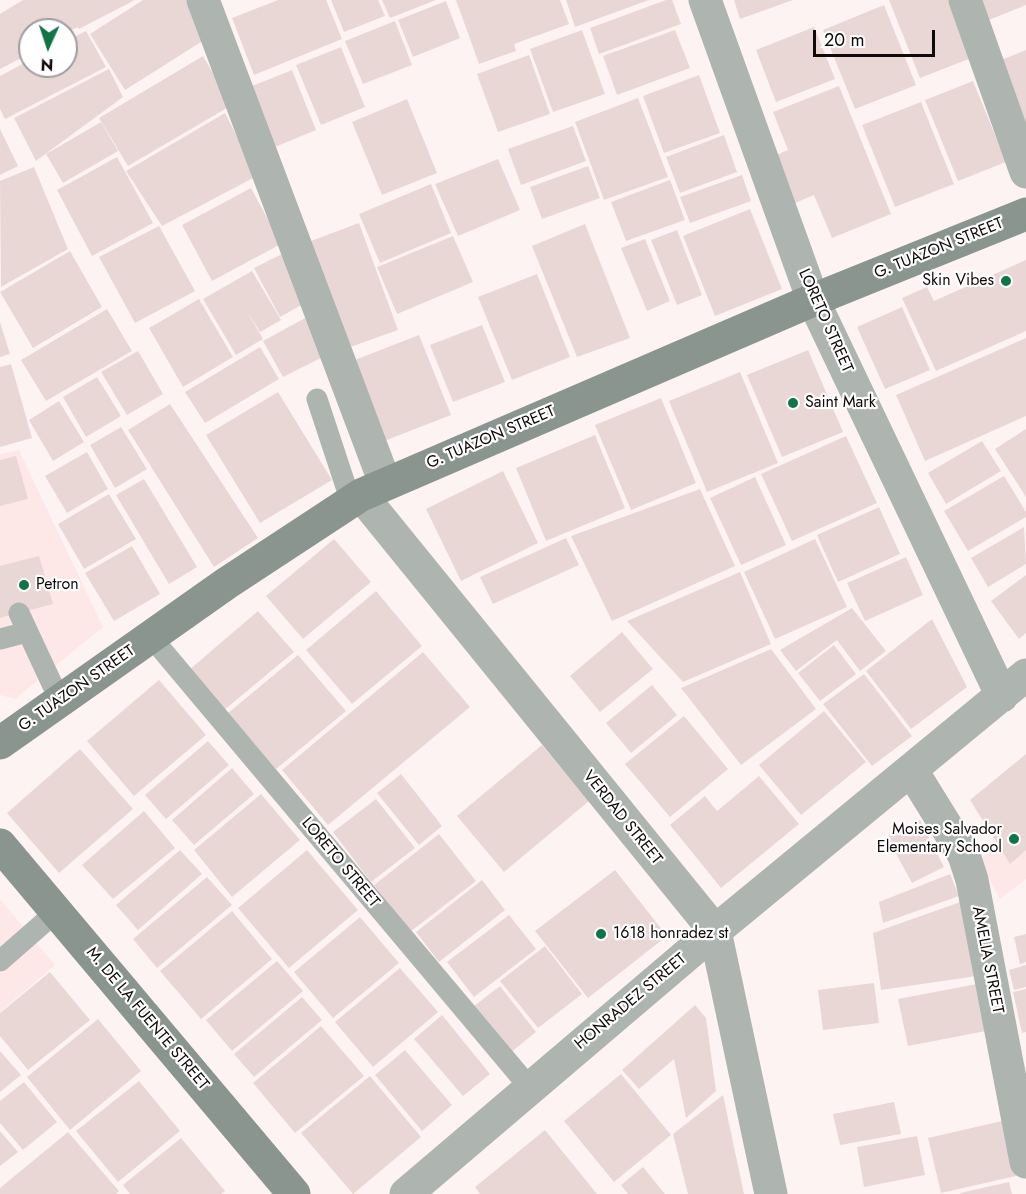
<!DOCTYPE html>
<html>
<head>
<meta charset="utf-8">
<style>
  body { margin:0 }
  #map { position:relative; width:1026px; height:1194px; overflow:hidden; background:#fef3f3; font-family:Jost,sans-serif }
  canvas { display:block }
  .north { position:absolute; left:18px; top:18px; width:60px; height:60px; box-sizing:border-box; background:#fff; border:2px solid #9f9d9d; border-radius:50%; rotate:183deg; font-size:16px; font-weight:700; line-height:24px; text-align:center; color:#100a0a }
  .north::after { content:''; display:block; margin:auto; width:21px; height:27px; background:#127349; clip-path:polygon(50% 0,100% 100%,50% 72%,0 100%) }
  .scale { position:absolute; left:813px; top:30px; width:122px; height:27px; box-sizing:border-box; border:3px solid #100a0a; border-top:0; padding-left:8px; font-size:18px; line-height:21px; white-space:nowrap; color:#100a0a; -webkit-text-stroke:4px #fff; paint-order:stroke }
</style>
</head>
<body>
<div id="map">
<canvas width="1026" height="1194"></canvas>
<div class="north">N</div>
<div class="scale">20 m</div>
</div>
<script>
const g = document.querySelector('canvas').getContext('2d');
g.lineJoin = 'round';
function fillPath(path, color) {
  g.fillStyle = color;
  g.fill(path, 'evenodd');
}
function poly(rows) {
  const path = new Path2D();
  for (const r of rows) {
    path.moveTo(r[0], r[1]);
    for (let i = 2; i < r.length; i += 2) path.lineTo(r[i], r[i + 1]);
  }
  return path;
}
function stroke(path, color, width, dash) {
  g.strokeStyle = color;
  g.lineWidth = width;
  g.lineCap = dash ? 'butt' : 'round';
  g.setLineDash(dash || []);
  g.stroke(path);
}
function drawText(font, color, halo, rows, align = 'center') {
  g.font = font + ' Jost,sans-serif';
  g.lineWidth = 4.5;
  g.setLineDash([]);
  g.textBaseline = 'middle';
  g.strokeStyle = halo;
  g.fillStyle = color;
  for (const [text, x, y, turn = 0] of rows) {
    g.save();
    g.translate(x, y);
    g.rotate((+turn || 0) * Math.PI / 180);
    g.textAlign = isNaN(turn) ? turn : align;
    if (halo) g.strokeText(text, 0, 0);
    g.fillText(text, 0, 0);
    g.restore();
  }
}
fillPath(poly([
  [19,450,103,627,15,699,0,695,0,454],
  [1026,817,1026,879,1000,899,979,860],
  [0,899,55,965,0,1012]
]), '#fee8e7');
fillPath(poly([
  [23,0,135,0,79,29,78,27,66,33,66,30,30,30,29,54,0,69,0,14],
  [143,0,186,0,209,37,125,90,90,34],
  [278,0,326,0,342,39,254,75,232,18],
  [331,0,378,0,385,16,344,32],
  [382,0,436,0,390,18],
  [456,0,560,0,569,24,514,44,516,51,479,64],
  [566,0,649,0,575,27],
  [666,0,672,0,681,24,599,54,590,28],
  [734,0,793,0,740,19],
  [889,0,957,0,979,55,920,78],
  [975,0,1026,0,1026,5,984,22],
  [446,1,460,38,413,57,398,20],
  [884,5,916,85,855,109,823,30],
  [395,21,412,65,363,84,345,41],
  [814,27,835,79,776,102,756,50],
  [582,30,605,94,553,112,530,49],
  [675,30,690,68,617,95,603,56],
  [86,31,106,67,5,119,0,109,0,76,30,60,30,66,66,66,66,41],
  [341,47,365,107,321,125,296,65],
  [1026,50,1026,130,999,61],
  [529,55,550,114,498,132,477,74],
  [203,56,232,105,128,166,99,118],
  [109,69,123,97,36,161,14,118],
  [292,70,316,130,270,149,247,88],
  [699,75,720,133,664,153,643,96],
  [973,81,1006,162,958,181,925,100],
  [839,86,891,214,832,238,814,195,795,203,776,155,788,150,773,112],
  [638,98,668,177,604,200,575,122],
  [407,99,437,173,382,195,352,122],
  [921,102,954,184,895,207,862,125],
  [225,113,257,176,162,226,126,171],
  [101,122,118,151,63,183,46,154],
  [573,126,586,161,521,185,508,149],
  [0,129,18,166,0,175],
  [724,135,737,172,680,193,666,157],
  [117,157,153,223,92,256,57,190],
  [498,159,520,210,458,236,435,184],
  [588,166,600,198,542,219,530,187],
  [34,167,68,249,1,287,0,181],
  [742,175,751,201,690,223,680,197],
  [670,180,685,220,626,241,611,202],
  [431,184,451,233,380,263,359,214],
  [251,188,281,244,212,281,182,225],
  [750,209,782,289,715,316,683,236],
  [359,223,398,330,342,350,303,244],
  [585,224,630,338,577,357,532,246],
  [159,226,195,291,135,323,99,257],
  [677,230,702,295,677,305,651,240],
  [453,236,473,282,397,314,377,267],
  [645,239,670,301,647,311,621,248],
  [70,251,102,307,33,348,0,292],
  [286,252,305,303,280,317,254,268],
  [1026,260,1026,331,936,371,902,298,927,287,934,301],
  [252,271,281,320,260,332,245,308,263,339,236,355,203,299],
  [537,274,570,357,512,380,478,297],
  [199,299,233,357,183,387,149,328],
  [902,307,930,370,885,389,857,327],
  [107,309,132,351,46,401,21,360],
  [307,317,327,355,283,377,263,341],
  [0,322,10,354,0,357],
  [482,325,505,382,453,402,430,345],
  [419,335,451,415,379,443,347,363],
  [1026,338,1026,416,925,461,896,395],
  [260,347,279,379,205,423,185,392],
  [808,350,843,432,782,457,747,375],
  [138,351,163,394,127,415,101,372],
  [11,364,32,438,0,447,0,367],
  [740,372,778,463,707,492,669,401],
  [97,377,121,416,86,437,63,397],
  [278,392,332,480,260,523,206,435],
  [661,398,696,483,631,510,595,425],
  [59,401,84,442,53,461,29,420],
  [170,404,258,538,214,567,128,430],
  [121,427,147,469,115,488,90,445],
  [1026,429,1026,497,995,449],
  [595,435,625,508,546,541,516,468],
  [846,436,877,503,792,541,761,474],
  [982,441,1001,471,946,504,928,473],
  [87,452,108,489,67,513,45,476],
  [16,456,28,499,0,506,0,460],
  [503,471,538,543,461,581,426,509],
  [1004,476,1026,512,1026,517,968,551,944,511],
  [755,477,786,545,741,565,710,498],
  [144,479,197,567,169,584,116,495],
  [700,489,735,566,612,621,571,536],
  [109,494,136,539,84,569,58,524],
  [879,507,900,554,838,582,817,535],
  [1024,527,1026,564,988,587,971,558],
  [566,538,579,565,493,604,480,577],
  [334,539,371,582,303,639,266,596],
  [815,539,847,607,775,639,744,572],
  [132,546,160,594,114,621,85,573],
  [39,556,53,604,0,618,0,566],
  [906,557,923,595,865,621,847,583],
  [740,572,771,644,683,682,627,621],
  [1026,575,1026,633,1019,639,991,601],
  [376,591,422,646,352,704,306,650],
  [852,608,886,651,860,671,837,640,796,671,780,650],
  [258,611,294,652,223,711,189,670],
  [932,619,967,687,911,729,866,671],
  [622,632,653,669,600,712,570,676],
  [834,645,856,674,820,701,798,673],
  [771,649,816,709,741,765,681,688],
  [423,652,470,707,328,825,282,770],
  [298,655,346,711,276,769,228,713],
  [864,674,912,736,872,766,823,704],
  [159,680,206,735,134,796,87,741],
  [652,685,677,715,631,753,606,723],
  [824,711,866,762,801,815,759,765],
  [684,716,728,769,670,817,625,764],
  [208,741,229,765,166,819,145,795],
  [542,745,589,801,504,872,457,816],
  [80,749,133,809,59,873,7,813],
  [1026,754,1026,850,1010,864,970,800],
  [232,768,254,794,194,845,172,820],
  [401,774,442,826,419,845,377,793],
  [759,776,799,824,721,888,670,825,705,796,717,811],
  [261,794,300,840,232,897,194,850],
  [376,799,415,848,371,882,333,832],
  [144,811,175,848,113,899,82,865],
  [920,820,944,867,912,883,887,837],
  [439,834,476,881,410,932,374,885],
  [180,850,202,874,138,930,116,905],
  [307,850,358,910,289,968,238,908],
  [615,870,667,936,588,998,535,931],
  [950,874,959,896,883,923,879,902],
  [207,877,232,905,157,968,133,939],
  [482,880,505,910,439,962,416,932],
  [966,900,984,975,881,990,873,933],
  [232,911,272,959,201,1019,160,971],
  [509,915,536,949,474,997,447,962],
  [360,917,399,963,333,1018,294,972],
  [1026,934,1026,962,1020,964,1014,937],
  [545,946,582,994,538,1028,500,981],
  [277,961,303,991,232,1051,206,1020],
  [1026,965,1026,987,1014,990,1009,970],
  [400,968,438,1012,373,1067,335,1022],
  [50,972,90,1020,28,1070,0,1036,0,1013],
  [874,983,879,1023,823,1030,818,990],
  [982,983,991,1030,908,1046,898,999],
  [500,986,536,1032,510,1053,474,1006],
  [1026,989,1026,1032,1022,1033,1013,992],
  [302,997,322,1020,254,1077,234,1054],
  [695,1005,706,1018,716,1091,686,1118,674,1059,639,1089,622,1070],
  [442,1015,490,1074,463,1096,414,1039],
  [98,1019,141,1071,70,1130,27,1077],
  [321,1026,364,1076,295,1133,253,1083],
  [405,1050,452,1105,422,1131,375,1075],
  [0,1051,21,1075,0,1092],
  [621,1074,671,1135,614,1182,564,1121],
  [370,1076,421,1137,353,1194,301,1133],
  [139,1081,180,1131,118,1182,76,1131],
  [24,1082,57,1122,23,1150,0,1123,0,1101],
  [723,1095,744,1194,688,1194,673,1134],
  [894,1102,901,1134,840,1145,833,1114],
  [1002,1121,1016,1176,941,1193,928,1138],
  [545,1130,597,1194,480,1194,475,1187],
  [0,1131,18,1152,0,1166],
  [68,1132,119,1191,116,1194,0,1194,0,1188],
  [917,1136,925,1175,864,1187,857,1147],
  [181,1138,225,1191,221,1194,130,1194,123,1185],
  [643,1167,665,1194,628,1194,621,1185],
  [1009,1182,1012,1194,960,1194,960,1193]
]), '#e9d7d6');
stroke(poly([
  [317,399,351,502],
  [19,613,60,701],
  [152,638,530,1088],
  [0,639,27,632],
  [0,961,56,912]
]), '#aeb4b0', 21);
stroke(poly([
  [203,0,385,483],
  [705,0,813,300,1002,696],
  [965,0,1026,172],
  [361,495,715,931,771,1194],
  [912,771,964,855,972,880,1026,1162],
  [406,1194,715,931,1026,675]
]), '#aeb4b0', 33);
stroke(poly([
  [0,743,227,583,361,495,813,300,1026,214],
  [0,845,294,1194]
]), '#8b958f', 33);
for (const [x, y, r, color] of [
  [1006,281,6,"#127349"],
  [793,403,6,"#127349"],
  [24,585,6,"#127349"],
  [1014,839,6,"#127349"],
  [601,934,6,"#127349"]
]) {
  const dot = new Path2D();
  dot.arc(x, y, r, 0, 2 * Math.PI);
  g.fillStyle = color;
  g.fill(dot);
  stroke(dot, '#fff', 2);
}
drawText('16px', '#100a0a', '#fff', [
  ["G. TUAZON STREET",939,249,-22],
  ["LORETO STREET",825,321,66],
  ["G. TUAZON STREET",491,438,-23],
  ["G. TUAZON STREET",77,689,-35],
  ["VERDAD STREET",622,818,51],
  ["LORETO STREET",340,863,50],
  ["AMELIA STREET",987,960,79],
  ["HONRADEZ STREET",631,1002,-40],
  ["M. DE LA FUENTE STREET",147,1019,50]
]);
drawText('16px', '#100a0a', '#fff', [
  ["Skin Vibes",994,281,"right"],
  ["Saint Mark",805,403],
  ["Petron",36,585],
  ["Moises Salvador",1002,830,"right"],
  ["Elementary School",1002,848,"right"],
  ["1618 honradez st",613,934]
], 'left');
</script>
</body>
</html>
